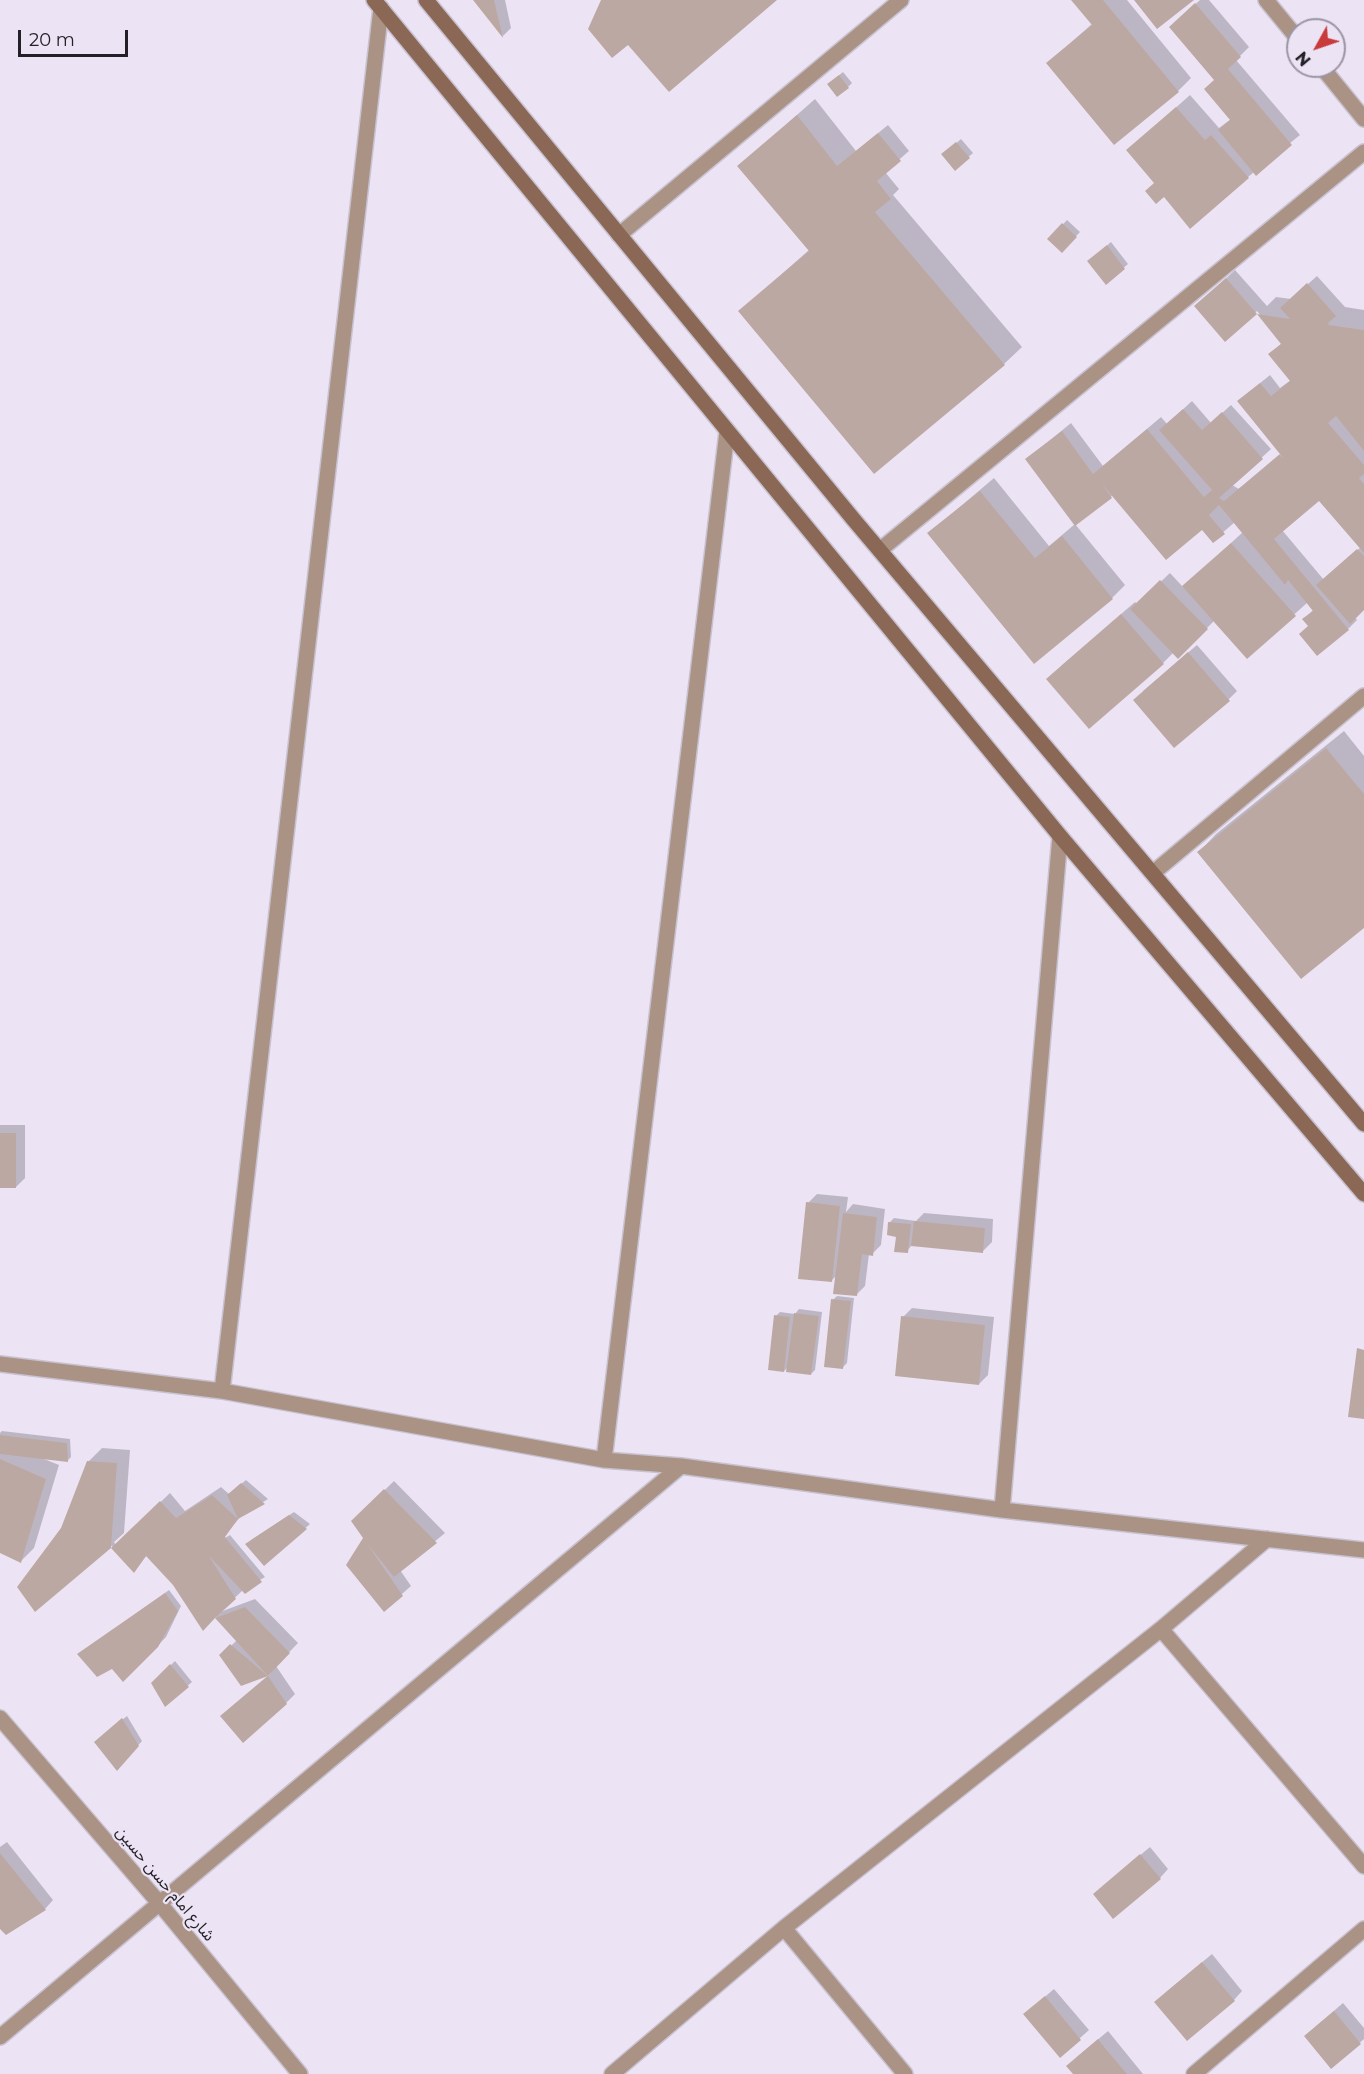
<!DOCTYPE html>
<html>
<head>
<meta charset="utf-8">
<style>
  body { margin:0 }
  #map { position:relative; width:1364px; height:2074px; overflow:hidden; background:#ece4f5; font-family:Montserrat,sans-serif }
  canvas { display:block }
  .north { position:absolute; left:1286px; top:18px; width:60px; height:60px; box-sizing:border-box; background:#ece4f5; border:2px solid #9c96a3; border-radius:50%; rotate:230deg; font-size:16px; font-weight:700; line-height:24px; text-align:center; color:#232127 }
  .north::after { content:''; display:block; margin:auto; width:21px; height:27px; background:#c93a3a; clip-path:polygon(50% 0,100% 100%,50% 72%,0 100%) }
  .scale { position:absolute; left:18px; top:30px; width:110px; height:27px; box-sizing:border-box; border:3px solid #232127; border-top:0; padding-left:8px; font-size:18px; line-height:21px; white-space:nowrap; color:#232127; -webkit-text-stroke:4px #ece4f5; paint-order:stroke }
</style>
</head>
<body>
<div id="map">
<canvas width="1364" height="2074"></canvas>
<div class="north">N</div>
<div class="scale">20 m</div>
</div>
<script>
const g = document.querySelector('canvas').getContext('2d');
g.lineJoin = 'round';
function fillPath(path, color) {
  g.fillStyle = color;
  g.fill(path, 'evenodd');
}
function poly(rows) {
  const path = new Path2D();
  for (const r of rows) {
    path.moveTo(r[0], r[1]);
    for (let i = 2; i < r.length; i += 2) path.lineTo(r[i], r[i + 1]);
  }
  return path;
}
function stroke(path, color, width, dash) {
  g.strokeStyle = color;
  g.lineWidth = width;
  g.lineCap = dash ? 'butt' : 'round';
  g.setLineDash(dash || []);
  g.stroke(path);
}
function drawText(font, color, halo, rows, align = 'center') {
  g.font = font + ' Montserrat,"Noto Sans Arabic",sans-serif';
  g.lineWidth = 4.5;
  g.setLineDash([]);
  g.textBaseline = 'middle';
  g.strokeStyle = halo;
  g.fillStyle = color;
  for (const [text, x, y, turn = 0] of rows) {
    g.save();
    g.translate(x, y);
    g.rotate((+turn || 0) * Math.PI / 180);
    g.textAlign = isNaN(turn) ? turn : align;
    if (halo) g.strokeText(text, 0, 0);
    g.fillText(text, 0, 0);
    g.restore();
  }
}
fillPath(poly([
  [475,0,505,0,511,28,503,36],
  [1073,0,1127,0,1191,78,1178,91,1048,63,1093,23],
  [1200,0,1209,0,1249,47,1236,60,1300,135,1248,177,1164,195,1128,150,1190,95,1219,128,1231,119,1216,79,1180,18],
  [843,72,852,83,848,87,833,80],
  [815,99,856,151,888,125,909,151,885,172,899,189,893,195,1022,347,1004,364,740,311,809,250,739,166],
  [961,139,973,153,955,169,947,151],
  [1067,220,1080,232,1062,251,1049,239],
  [1111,242,1128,264,1106,283,1093,258],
  [1235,270,1267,306,1276,297,1291,299,1317,276,1345,307,1364,310,1364,608,1355,617,1357,620,1348,629,1317,654,1310,626,1304,619,1314,609,1308,602,1247,657,1214,621,1178,657,1174,652,1163,663,1061,666,1135,602,1137,604,1170,573,1183,587,1243,532,1235,522,1213,541,1202,527,1113,495,1075,524,1125,585,1112,598,929,533,994,478,1049,546,1075,524,1027,459,1071,423,1103,466,1161,417,1167,424,1192,401,1211,423,1231,405,1271,449,1232,485,1239,489,1281,453,1248,393,1270,375,1280,388,1291,380,1270,354,1282,343,1257,311,1225,340,1205,298],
  [1319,499,1361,547,1324,580,1282,530],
  [1197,645,1237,691,1228,700,1143,691],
  [1344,731,1364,756,1364,926,1199,852,1216,834],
  [0,1125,25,1125,25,1178,16,1187,0,1187],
  [817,1194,848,1197,846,1212,853,1204,885,1209,881,1245,872,1254,869,1254,865,1286,856,1295,837,1275,831,1281,808,1203],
  [924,1213,993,1219,992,1242,983,1251,912,1245,907,1251,890,1222,894,1218,916,1221],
  [837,1296,854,1298,847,1363,843,1367,833,1300],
  [912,1308,994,1317,988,1375,979,1384,903,1317],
  [799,1309,822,1312,815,1370,811,1374,789,1366,784,1371,776,1316,780,1312,795,1314],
  [2,1431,70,1439,71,1457,67,1461,44,1459,59,1465,34,1548,21,1561,0,1551,0,1433],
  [102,1448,130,1450,124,1533,114,1542,116,1545,170,1493,185,1511,221,1487,229,1494,246,1480,268,1499,241,1516,220,1541,230,1535,265,1577,243,1590,220,1612,255,1599,298,1643,276,1666,295,1694,286,1703,231,1707,271,1673,242,1684,221,1656,237,1640,215,1616,174,1584,147,1555,134,1571,112,1546,62,1528,88,1462],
  [394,1481,445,1533,400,1570,411,1586,384,1610,365,1537,353,1521],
  [294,1512,310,1524,264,1564,251,1540],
  [169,1590,181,1606,166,1637,124,1680,113,1667,79,1654],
  [175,1661,192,1682,166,1705,153,1683],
  [127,1716,142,1741,117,1769,100,1738],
  [7,1842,53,1900,45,1909,0,1926,0,1847],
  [1150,1847,1168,1869,1160,1878,1103,1886],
  [1212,1954,1242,1991,1234,2000,1165,1993],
  [1054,1989,1089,2030,1060,2056,1034,2006],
  [1343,2003,1364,2028,1364,2039,1332,2067,1315,2027],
  [1108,2031,1143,2074,1075,2074,1077,2057]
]), '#0003');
fillPath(poly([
  [473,0,494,0,503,38],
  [601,0,777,0,669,92,628,45,612,58,588,29],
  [1071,0,1103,0,1179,92,1114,145,1046,63,1092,25],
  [1134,0,1194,0,1157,29],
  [1195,3,1241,57,1228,69,1292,145,1256,176,1218,130,1230,120,1204,89,1214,80,1169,27],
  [839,75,849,88,837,97,827,84],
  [1176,107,1205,140,1211,135,1249,178,1190,229,1164,197,1156,204,1145,191,1154,183,1126,150],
  [797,115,837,166,878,133,901,161,877,181,891,199,875,212,1005,365,874,474,738,311,809,251,737,166],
  [956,142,970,158,955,171,941,154],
  [1062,223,1077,237,1062,253,1047,239],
  [1107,245,1125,269,1106,285,1087,261],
  [1226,278,1257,314,1225,342,1194,306],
  [1307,283,1336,316,1328,323,1329,325,1364,330,1364,451,1336,416,1328,423,1364,465,1364,474,1359,478,1364,484,1364,553,1319,501,1274,539,1349,630,1317,656,1299,634,1308,626,1302,619,1313,611,1288,580,1285,585,1219,505,1209,515,1225,534,1213,543,1202,530,1166,560,1102,484,1112,498,1075,526,1025,459,1062,431,1093,474,1147,429,1204,497,1212,490,1159,430,1183,409,1202,430,1222,412,1263,459,1219,498,1224,501,1279,455,1284,459,1237,401,1260,383,1271,396,1290,381,1268,354,1281,344,1257,314,1290,319,1280,308],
  [980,491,1035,558,1062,536,1113,599,1034,664,927,533],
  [1231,543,1296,616,1247,659,1182,586],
  [1357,549,1364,556,1364,610,1350,624,1316,585],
  [1160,580,1208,629,1178,659,1130,609],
  [1121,614,1164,664,1089,729,1046,679],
  [1188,652,1230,701,1174,748,1133,700],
  [1326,748,1364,794,1364,928,1301,979,1197,852],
  [0,1133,16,1133,16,1188,0,1188],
  [806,1202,840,1206,832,1282,798,1279],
  [843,1213,877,1217,873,1256,862,1254,857,1296,833,1294],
  [914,1221,985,1228,983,1253,911,1246],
  [888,1222,911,1224,908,1253,894,1252,896,1237,887,1235],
  [831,1299,851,1301,843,1369,824,1367],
  [794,1313,819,1316,811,1375,786,1372],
  [774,1315,790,1317,784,1372,768,1370],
  [901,1316,985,1325,979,1385,895,1376],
  [1357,1348,1364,1350,1364,1419,1348,1417],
  [0,1435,67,1443,68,1462,0,1454],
  [0,1459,46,1479,21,1563,0,1553],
  [87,1461,117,1463,111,1548,35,1612,17,1587,61,1528],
  [241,1483,265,1504,238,1519,225,1537,262,1582,245,1594,209,1556,236,1599,215,1618,245,1607,290,1653,268,1676,215,1618,203,1631,173,1585,146,1556,134,1573,111,1548,160,1501,176,1518,212,1495,238,1519,227,1495],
  [384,1489,437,1543,394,1577,368,1545,403,1596,384,1612,346,1565,363,1538,351,1521],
  [289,1515,307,1529,264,1566,245,1544],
  [165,1593,178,1611,158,1647,123,1682,112,1669,97,1677,77,1654],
  [230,1644,268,1676,287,1704,243,1743,220,1716,268,1676,241,1686,219,1655],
  [170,1664,189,1687,165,1707,151,1683],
  [122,1718,139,1746,117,1771,94,1742],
  [0,1853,46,1910,6,1935,0,1929],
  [1140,1854,1161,1879,1113,1919,1093,1894],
  [1202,1962,1235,2001,1187,2041,1154,2002],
  [1045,1996,1081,2040,1060,2058,1023,2014],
  [1334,2011,1361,2044,1331,2069,1304,2036],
  [1098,2039,1105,2048,1127,2074,1073,2074,1066,2066]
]), '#bca8a2');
const street = poly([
  [1266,0,1298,39],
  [1321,66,1364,119],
  [619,235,901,0],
  [880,550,1364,152],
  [1153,873,1364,696],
  [0,1364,222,1391,604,1460,681,1466,1002,1510,1364,1550],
  [222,1391,381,8],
  [604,1460,727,432],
  [1002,1510,1060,836],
  [1161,1629,1364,1866],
  [0,1718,160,1904,300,2074],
  [784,1928,905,2074],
  [0,2037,681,1466],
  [612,2074,784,1928,1161,1629,1267,1539],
  [1194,2074,1364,1929]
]);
const secondary = poly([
  [374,0,1060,836,1364,1194],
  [426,0,854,520,1364,1124]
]);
stroke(street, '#c8c1d0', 18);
stroke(secondary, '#c8c1d0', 18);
stroke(street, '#aa9285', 15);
stroke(secondary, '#8b6856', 15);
drawText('16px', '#232127', '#ece4f5', [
  ["شارع امام حسن حسين",165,1884,50]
]);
</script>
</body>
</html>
